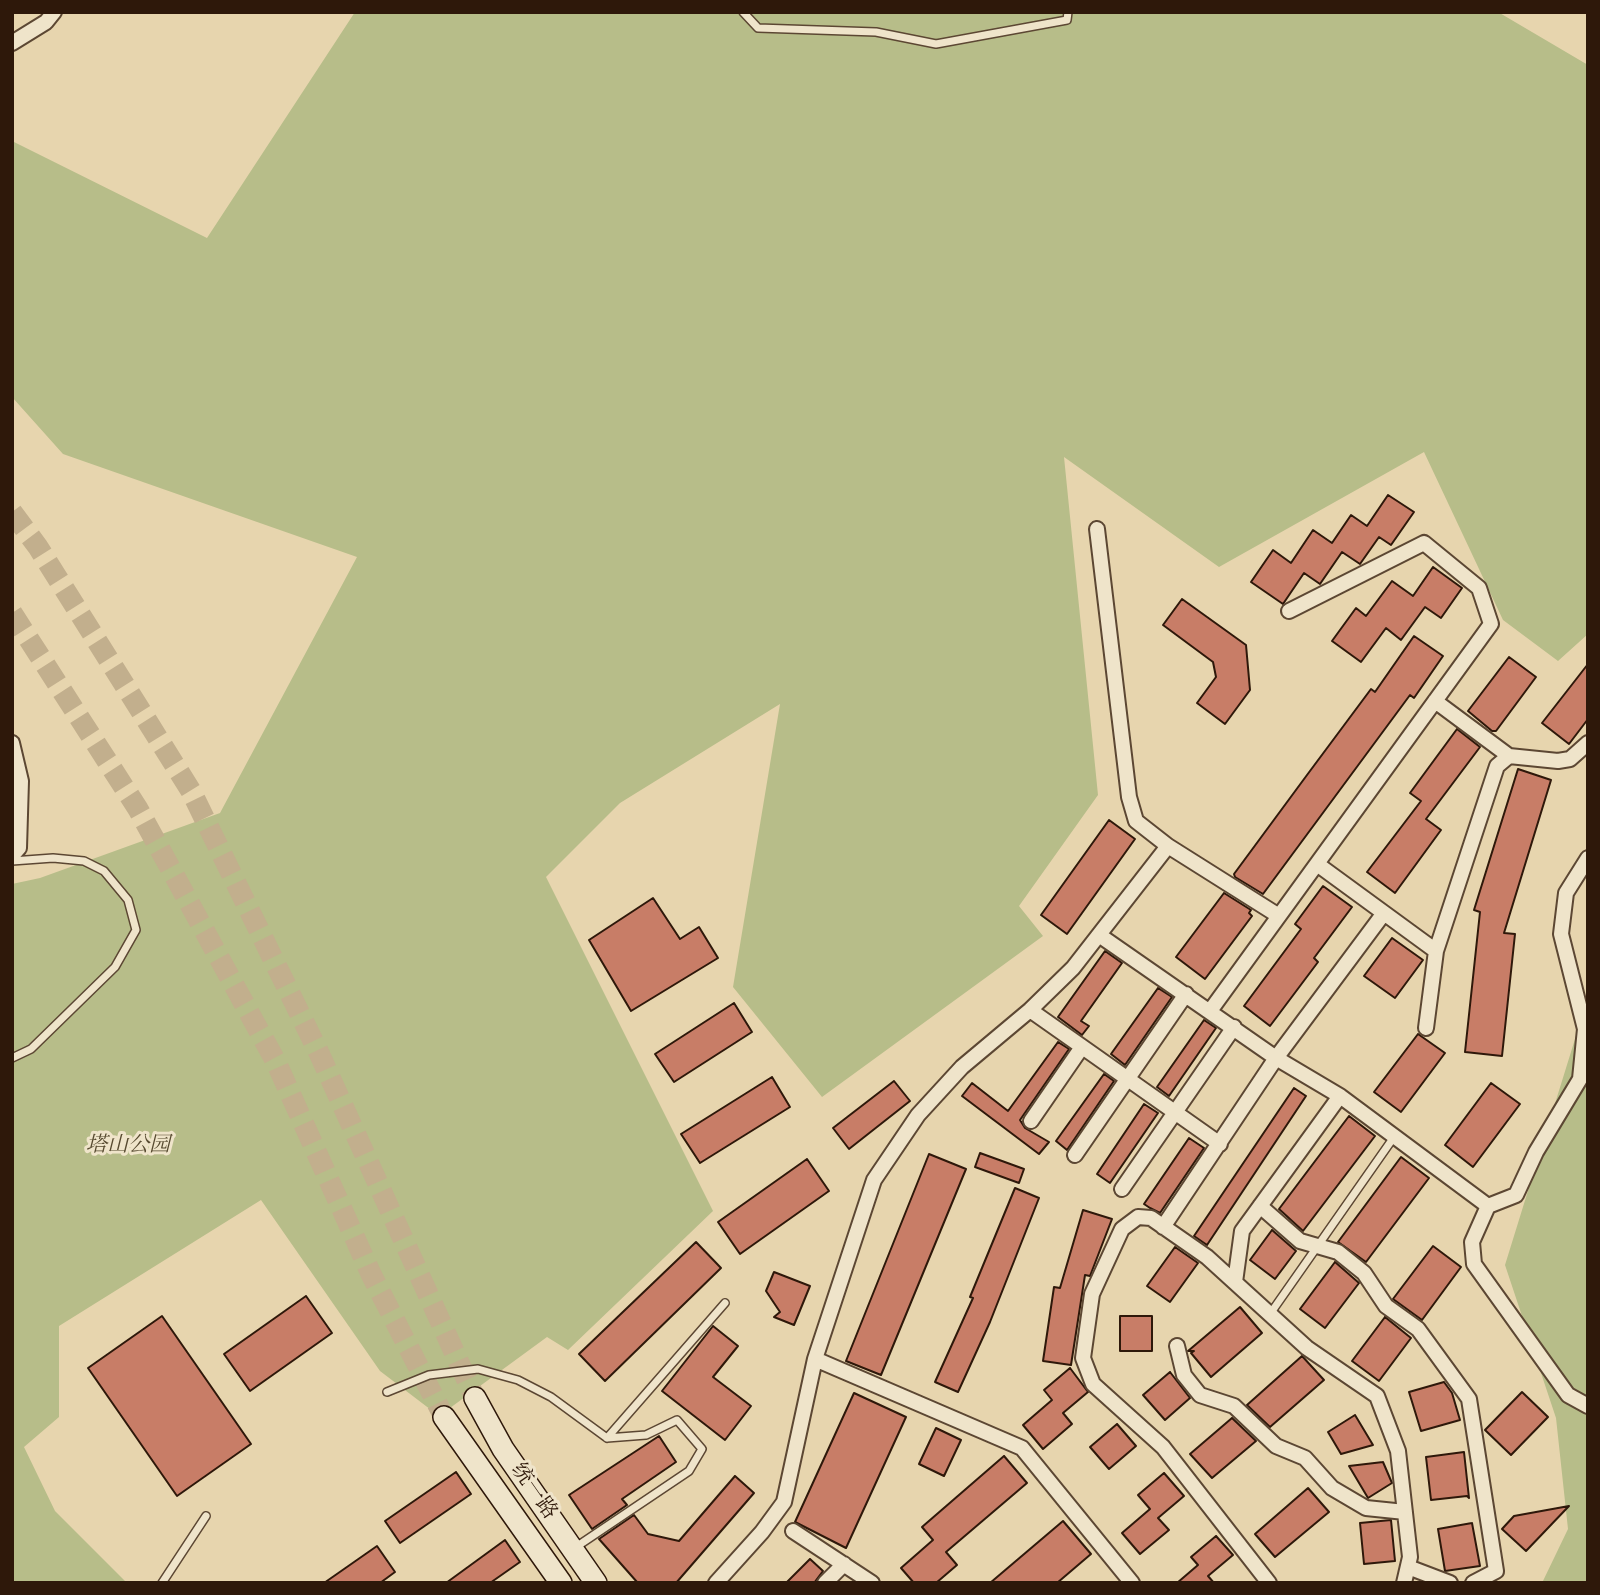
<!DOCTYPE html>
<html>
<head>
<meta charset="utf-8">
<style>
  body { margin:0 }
  #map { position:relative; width:1600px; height:1595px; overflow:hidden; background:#e7d5ae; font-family:"IM FELL DW Pica",serif }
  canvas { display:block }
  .frame { position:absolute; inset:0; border:14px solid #2e180a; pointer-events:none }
</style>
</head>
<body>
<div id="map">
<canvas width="1600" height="1595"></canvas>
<div class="frame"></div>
</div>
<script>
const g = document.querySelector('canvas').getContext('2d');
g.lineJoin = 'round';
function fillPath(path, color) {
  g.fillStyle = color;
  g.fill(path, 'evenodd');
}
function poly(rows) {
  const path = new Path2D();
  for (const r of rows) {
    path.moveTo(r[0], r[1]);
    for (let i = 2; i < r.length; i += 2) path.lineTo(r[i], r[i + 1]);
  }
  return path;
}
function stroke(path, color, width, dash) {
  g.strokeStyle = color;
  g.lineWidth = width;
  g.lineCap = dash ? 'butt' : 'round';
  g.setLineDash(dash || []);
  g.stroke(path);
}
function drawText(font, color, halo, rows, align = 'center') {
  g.font = font + ' "IM FELL DW Pica","Noto Serif SC",serif';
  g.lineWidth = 6;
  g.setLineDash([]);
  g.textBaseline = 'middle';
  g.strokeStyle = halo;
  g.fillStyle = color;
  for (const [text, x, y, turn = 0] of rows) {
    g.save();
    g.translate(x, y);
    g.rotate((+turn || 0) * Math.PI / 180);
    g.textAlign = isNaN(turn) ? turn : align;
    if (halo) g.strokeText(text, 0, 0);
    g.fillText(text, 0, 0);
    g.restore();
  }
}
fillPath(poly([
  [355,12,1498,12,1588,65,1588,634,1558,661,1503,620,1424,452,1219,567,1064,457,1098,795,1019,906,1043,936,822,1097,733,987,780,704,620,803,546,877,713,1211,568,1350,547,1337,439,1416,380,1371,261,1200,59,1326,59,1417,24,1447,55,1511,127,1583,12,1583,12,884,40,878,220,813,357,557,63,454,12,397,12,141,207,238],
  [1588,997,1588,1583,1542,1583,1568,1529,1556,1418,1505,1265]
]), '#b7bd89');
const building = poly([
  [1388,495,1414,512,1391,545,1379,537,1360,564,1342,552,1320,584,1304,573,1283,604,1251,582,1273,550,1291,563,1313,530,1332,543,1351,515,1367,526,1388,495],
  [1433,567,1462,588,1441,618,1425,607,1401,640,1386,628,1361,662,1332,641,1356,608,1366,616,1392,581,1413,596,1433,567],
  [1182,599,1246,645,1250,690,1225,724,1197,703,1216,677,1213,662,1163,625,1182,599],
  [1414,636,1443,656,1414,698,1410,695,1263,894,1235,877,1234,874,1307,775,1371,689,1375,692,1414,636],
  [1509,657,1536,677,1496,731,1492,731,1468,711,1509,657],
  [1588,664,1588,719,1569,744,1542,723,1588,664],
  [1457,729,1480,747,1426,819,1441,830,1395,893,1367,872,1421,801,1410,793,1457,729],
  [1518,769,1551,780,1504,933,1515,934,1502,1056,1465,1052,1480,912,1474,910,1518,769],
  [1109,820,1135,839,1067,934,1041,915,1109,820],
  [1323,886,1352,907,1314,958,1318,962,1270,1026,1244,1006,1301,929,1295,924,1323,886],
  [1224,893,1251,910,1249,913,1252,916,1205,979,1176,957,1224,893],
  [653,898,680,939,699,927,718,958,631,1011,589,940,653,898],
  [1392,938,1423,960,1395,998,1364,976,1392,938],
  [1105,951,1122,963,1081,1021,1089,1026,1082,1035,1058,1017,1105,951],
  [1158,988,1172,997,1125,1065,1111,1054,1158,988],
  [734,1003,752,1032,674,1082,655,1054,734,1003],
  [1204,1020,1216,1028,1169,1096,1157,1087,1204,1020],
  [1418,1034,1445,1053,1401,1112,1374,1092,1418,1034],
  [1058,1042,1069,1049,1020,1120,1025,1128,1049,1142,1039,1154,962,1096,972,1083,1008,1111,1058,1042],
  [1104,1074,1114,1081,1067,1150,1056,1141,1104,1074],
  [772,1077,790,1107,700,1163,681,1134,772,1077],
  [894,1081,910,1101,849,1149,833,1128,894,1081],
  [1491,1083,1520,1104,1473,1167,1445,1145,1491,1083],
  [1294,1088,1306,1096,1207,1245,1194,1236,1294,1088],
  [1144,1104,1158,1113,1110,1183,1097,1174,1144,1104],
  [1349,1116,1375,1136,1303,1231,1279,1209,1349,1116],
  [1189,1138,1204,1148,1160,1213,1150,1208,1144,1204,1189,1138],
  [980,1153,1024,1169,1019,1183,975,1167,980,1153],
  [929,1154,966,1169,881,1375,846,1361,929,1154],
  [1401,1157,1429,1178,1366,1262,1338,1242,1401,1157],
  [807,1159,829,1191,740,1254,718,1222,807,1159],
  [1015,1188,1039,1198,990,1322,958,1392,935,1382,973,1298,970,1297,1015,1188],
  [1083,1210,1112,1219,1090,1276,1085,1275,1071,1365,1043,1361,1054,1287,1060,1288,1083,1210],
  [1272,1230,1296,1251,1275,1279,1250,1260,1272,1230],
  [696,1242,721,1268,605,1381,579,1354,696,1242],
  [1433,1246,1461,1267,1422,1320,1393,1299,1433,1246],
  [1175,1247,1198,1263,1170,1302,1147,1286,1175,1247],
  [1335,1262,1359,1283,1325,1328,1300,1309,1335,1262],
  [774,1272,810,1286,794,1325,774,1317,780,1312,766,1291,774,1272],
  [306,1296,332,1333,250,1391,224,1354,306,1296],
  [1240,1307,1262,1333,1211,1377,1191,1353,1194,1351,1188,1351,1240,1307],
  [162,1316,251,1444,177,1496,88,1368,162,1316],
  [1120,1316,1152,1316,1152,1351,1120,1351,1120,1316],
  [1385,1317,1411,1338,1379,1381,1352,1361,1385,1317],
  [713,1326,738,1346,713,1377,751,1406,725,1440,662,1391,713,1326],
  [1302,1356,1324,1380,1270,1427,1247,1405,1302,1356],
  [1070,1368,1088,1392,1063,1413,1072,1424,1043,1449,1023,1425,1052,1400,1044,1390,1070,1368],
  [1170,1372,1190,1398,1165,1420,1143,1395,1170,1372],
  [1444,1382,1452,1393,1460,1420,1421,1431,1409,1392,1444,1382],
  [1522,1392,1548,1417,1511,1455,1485,1430,1522,1392],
  [854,1393,906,1417,846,1548,795,1522,854,1393],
  [1355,1415,1373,1445,1341,1454,1328,1432,1355,1415],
  [1232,1418,1256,1441,1212,1478,1190,1454,1232,1418],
  [1117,1424,1136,1446,1109,1469,1090,1447,1117,1424],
  [936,1428,961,1440,944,1476,919,1464,936,1428],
  [659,1436,676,1462,622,1499,627,1505,592,1529,569,1495,659,1436],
  [1464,1452,1469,1498,1467,1496,1431,1500,1426,1457,1464,1452],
  [1004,1456,1027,1483,946,1552,957,1565,936,1583,914,1583,901,1568,933,1540,922,1527,1004,1456],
  [1383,1462,1392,1483,1368,1498,1349,1466,1383,1462],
  [456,1472,471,1494,400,1543,385,1521,456,1472],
  [1164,1473,1184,1496,1158,1518,1169,1530,1140,1554,1122,1533,1150,1509,1138,1495,1164,1473],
  [735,1476,754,1493,676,1583,637,1582,599,1539,634,1515,648,1534,679,1541,735,1476],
  [1308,1488,1329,1512,1275,1557,1255,1534,1308,1488],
  [1569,1506,1526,1551,1502,1529,1514,1516,1569,1506],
  [1391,1520,1395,1561,1364,1564,1360,1523,1391,1520],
  [1063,1521,1091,1554,1057,1583,990,1583,1063,1521],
  [1472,1523,1480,1566,1445,1571,1438,1529,1472,1523],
  [1216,1536,1233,1555,1208,1576,1214,1583,1177,1583,1198,1565,1191,1557,1216,1536],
  [505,1540,520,1562,490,1583,446,1583,505,1540],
  [377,1546,395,1572,380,1583,324,1583,377,1546],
  [810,1559,823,1571,814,1583,786,1583,810,1559]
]);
fillPath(building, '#c87d67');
stroke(building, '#2e180a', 2);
stroke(poly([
  [12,512,38,547,191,791,319,1053,475,1398],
  [12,613,138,809,276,1062,371,1274,444,1417]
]), '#c2af8d', 21, [21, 10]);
const service = poly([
  [743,12,758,28,876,32,936,44,1067,20,1068,12],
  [12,861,53,858,84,861,104,871,128,900,136,930,115,967,31,1049,12,1058],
  [1270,1314,1394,1137],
  [387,1392,429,1375,478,1369,518,1380,551,1397,607,1438,725,1303],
  [576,1547,689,1471,702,1449,677,1420,646,1435,607,1438],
  [162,1583,206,1516]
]);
const minor = poly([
  [12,43,46,22,54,12],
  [1435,701,1509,756],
  [12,743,21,781,19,848,12,856],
  [1168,846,1279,916],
  [1588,858,1566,893,1561,934,1585,1029,1580,1079,1536,1152,1516,1195,1488,1206,1472,1242,1474,1264,1568,1395,1588,1406],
  [1317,864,1436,951],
  [1099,935,1276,1058,1340,1096,1488,1206],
  [1030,1010,1220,1144],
  [1210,1011,1491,624,1479,588,1424,543,1289,611],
  [1426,1028,1436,951,1497,766,1509,756,1558,761,1570,759,1588,743],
  [1031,1121,1082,1047],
  [1075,1155,1186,994],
  [1122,1189,1234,1027],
  [1260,1206,1300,1241,1338,1252,1364,1273,1386,1306,1418,1329,1469,1399,1496,1571,1473,1583],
  [1163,1227,1276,1058,1384,913],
  [1235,1282,1242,1231,1340,1096],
  [1177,1346,1184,1375,1200,1395,1234,1406,1276,1446,1305,1458,1332,1488,1366,1508,1405,1512],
  [815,1359,1022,1448,1132,1583],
  [793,1531,872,1583],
  [1408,1567,1450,1583],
  [716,1583,762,1532,784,1502,815,1359,874,1180,918,1115,962,1067,1030,1010,1073,968,1168,846,1136,821,1129,797,1097,529],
  [825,1583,844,1564],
  [1269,1583,1163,1447,1093,1384,1083,1358,1092,1294,1122,1229,1138,1217,1151,1218,1207,1257,1307,1348,1377,1396,1398,1451,1410,1557,1404,1583]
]);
const secondary = poly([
  [475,1398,503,1449,596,1583],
  [444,1417,561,1583]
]);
stroke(service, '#5c4733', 10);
stroke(minor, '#5c4733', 18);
stroke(secondary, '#2e180a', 24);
stroke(service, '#efe4ca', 7);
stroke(minor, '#efe4ca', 14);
stroke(secondary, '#efe4ca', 21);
drawText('italic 21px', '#574a30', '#efe4ca', [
  ["塔山公园",128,1147]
]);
drawText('21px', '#2e180a', '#efe4ca', [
  ["统一路",533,1492,55]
]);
</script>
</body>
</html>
